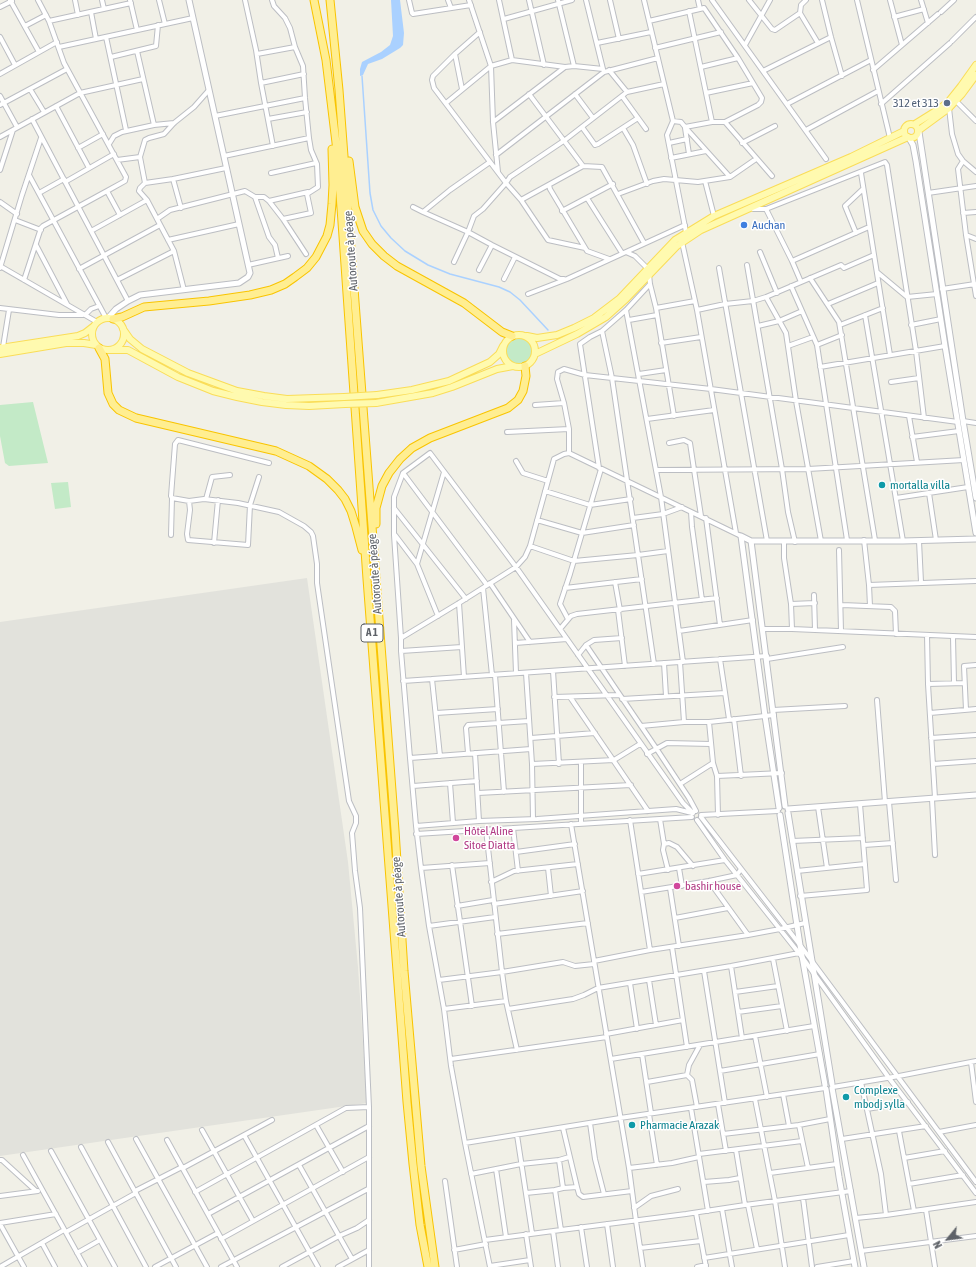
<!DOCTYPE html>
<html>
<head>
<meta charset="utf-8">
<style>
  body { margin:0 }
  #map { position:relative; width:976px; height:1267px; overflow:hidden; background:#f1f0e7; font-family:"Asap Condensed",sans-serif }
  canvas { display:block }
  .north { position:absolute; left:928px; top:1219px; width:40px; height:40px; -webkit-text-stroke:3px #fff; paint-order:stroke; rotate:241deg; font-size:11px; font-weight:700; line-height:16px; text-align:center; color:#5e6268 }
  .north::after { content:''; display:block; margin:auto; width:14px; height:18px; background:#5e6268; clip-path:polygon(50% 0,100% 100%,50% 72%,0 100%) }
</style>
</head>
<body>
<div id="map">
<canvas width="976" height="1267"></canvas>
<div class="north">N</div>
</div>
<script>
const g = document.querySelector('canvas').getContext('2d');
g.lineJoin = 'round';
function fillPath(path, color) {
  g.fillStyle = color;
  g.fill(path, 'evenodd');
}
function poly(rows) {
  const path = new Path2D();
  for (const r of rows) {
    if (r.length === 3) {
      path.moveTo(r[0] + r[2], r[1]);
      path.arc(r[0], r[1], r[2], 0, 2 * Math.PI);
      continue;
    }
    path.moveTo(r[0], r[1]);
    for (let i = 2; i < r.length; i += 2) path.lineTo(r[i], r[i + 1]);
  }
  return path;
}
function stroke(path, color, width, dash) {
  g.strokeStyle = color;
  g.lineWidth = width;
  g.lineCap = dash ? 'butt' : 'round';
  g.setLineDash(dash || []);
  g.stroke(path);
}
function drawText(font, color, halo, rows, align = 'center') {
  g.font = font + ' "Asap Condensed",sans-serif';
  g.lineWidth = 3;
  g.setLineDash([]);
  g.textBaseline = 'middle';
  g.strokeStyle = halo;
  g.fillStyle = color;
  for (const [text, x, y, turn = 0] of rows) {
    g.save();
    g.translate(x, y);
    g.rotate((+turn || 0) * Math.PI / 180);
    g.textAlign = isNaN(turn) ? turn : align;
    if (halo) g.strokeText(text, 0, 0);
    g.fillText(text, 0, 0);
    g.restore();
  }
}
fillPath(poly([
  [307,578,348,862,358,967,367,1103,0,1156,0,622]
]), '#e2e2dc');
fillPath(poly([
  [519,350,14],
  [33,402,48,463,9,466,5,463,0,436,0,405],
  [68,482,71,507,55,509,51,483]
]), '#c3eac7');
fillPath(poly([
  [391,0,400,0,404,33,403,45,400,48,382,59,368,64,363,75,360,76,360,69,362,62,381,52,390,45,393,36]
]), '#aad1ff');
stroke(poly([
  [362,76,370,193,373,210,381,226,391,238,405,251,428,265,450,274,499,287,510,292,520,300,548,330]
]), '#aad1ff', 1.5);
const minor = poly([
  [10,0,39,52],
  [75,0,78,15],
  [102,0,104,9],
  [130,0,137,30],
  [159,0,165,24],
  [245,0,256,50,261,83,273,146],
  [272,0,274,6,285,18,290,28,295,47,303,66,305,98,309,138,311,150,317,164,318,187,307,194,311,213,283,219],
  [409,0,412,13,413,14,471,5],
  [448,0,451,8],
  [469,0,491,66,493,122,498,172],
  [499,0,512,60],
  [529,0,544,65],
  [558,0,574,66],
  [586,0,603,69],
  [610,0,619,39],
  [644,0,673,121,667,135,686,232],
  [698,0,700,9],
  [712,0,826,159],
  [749,0,772,29,775,30,800,13],
  [806,0,801,5,800,13,818,43],
  [822,0,831,37,842,76],
  [857,0,890,138],
  [890,0,902,45],
  [921,0,928,23],
  [0,7,12,1],
  [689,11,712,122],
  [91,12,96,39],
  [941,12,954,0],
  [894,17,924,9],
  [504,19,572,0],
  [49,21,131,3],
  [649,21,704,8,738,58,762,98,761,102,758,105,725,122,712,122,685,127,681,122,673,121],
  [25,26,46,15],
  [480,32,455,54,433,76,432,80,434,88,506,183,521,200,583,166],
  [0,37,15,65],
  [106,37,126,130],
  [952,41,976,17],
  [597,43,651,32],
  [745,45,770,0],
  [59,47,193,18],
  [655,48,721,32],
  [137,51,154,125],
  [257,54,295,47],
  [455,54,462,89],
  [111,57,156,46,158,25],
  [701,67,738,58],
  [609,70,627,92],
  [873,70,938,14],
  [763,71,831,37],
  [0,74,57,42],
  [261,83,304,74],
  [30,89,44,112],
  [706,93,753,83],
  [529,94,583,166,602,167,644,243],
  [575,94,593,118],
  [0,96,17,127],
  [622,96,646,129],
  [956,101,976,121],
  [446,103,491,66,512,60,565,67],
  [787,104,871,60],
  [881,104,950,43],
  [0,105,67,69],
  [56,106,89,168],
  [949,108,952,134,958,154,963,161,976,172],
  [215,116,305,98],
  [32,119,128,301],
  [268,119,307,112],
  [493,122,565,67,574,66,603,69],
  [725,122,772,176],
  [582,127,595,145,598,144,638,118],
  [685,127,730,177,756,159],
  [623,128,633,145,647,184],
  [685,128,689,154],
  [806,130,878,91],
  [0,137,80,93,143,79],
  [669,143,687,139],
  [742,143,775,126],
  [109,144,114,136,122,132,154,125,174,123],
  [78,148,103,134],
  [496,155,604,72,658,58],
  [224,156,309,138],
  [671,158,706,151],
  [117,160,140,157],
  [963,161,958,169,966,235,976,296],
  [490,162,450,190,423,212,468,232,474,216,483,209,506,183,510,177,565,140,627,92,664,84],
  [0,170,13,130],
  [271,173,316,163],
  [861,173,890,355],
  [29,175,106,318],
  [173,179,181,208],
  [705,181,714,216],
  [65,182,114,154],
  [145,183,140,157,145,140,149,138,164,134,174,123,194,107,209,90],
  [549,185,550,189,587,251,609,259],
  [107,191,120,215],
  [39,193,64,179],
  [928,193,976,186],
  [618,194,653,181,664,179,698,182,730,177],
  [255,197,264,197,269,201,283,219,306,254],
  [587,198,622,253],
  [521,200,548,240,585,248],
  [269,201,308,192],
  [0,202,17,214],
  [413,207,423,212],
  [752,207,753,209,766,209],
  [562,211,613,184],
  [963,213,976,212],
  [157,219,170,210,245,191,255,197,269,237,275,245,278,258],
  [15,220,41,230],
  [91,231,147,200],
  [856,233,845,206,863,189],
  [966,235,976,239],
  [168,240,239,224],
  [682,242,697,310,736,533],
  [36,245,67,304],
  [626,252,635,256,647,268],
  [760,252,777,293],
  [792,261,869,227],
  [454,262,468,232,492,245,560,279,564,279],
  [248,265,288,256],
  [747,265,782,469,788,512,795,542],
  [0,266,97,322],
  [0,268,22,195,41,138],
  [719,268,767,541],
  [79,269,160,225],
  [479,270,492,245],
  [877,272,907,297,937,294],
  [649,274,650,284,656,308,674,416],
  [810,278,839,322,875,540],
  [504,279,515,257],
  [24,280,41,228,43,226,107,191,125,181,126,177,64,63,49,21,38,0],
  [117,280,174,251],
  [801,282,792,261,766,209,885,162,887,165,916,351,924,418],
  [791,286,817,345,847,540],
  [942,289,975,284],
  [184,290,174,251,147,200,139,191,140,188,145,183,173,179,226,168],
  [528,294,567,279,685,225],
  [766,297,786,333,796,401,821,541],
  [828,304,878,283],
  [0,308,59,315,83,315],
  [656,308,695,301],
  [626,310,661,497,683,662],
  [697,310,725,304,753,301,766,297,841,265,844,268,874,255],
  [85,315,91,309,99,306],
  [865,315,903,541],
  [629,320,657,315],
  [840,325,883,308],
  [911,325,941,319],
  [758,326,779,321,802,311],
  [602,331,612,378,654,664],
  [661,343,701,337],
  [817,345,842,335],
  [788,346,813,337],
  [3,347,9,310],
  [820,367,945,346],
  [639,374,666,370],
  [891,382,919,378],
  [535,405,564,403],
  [909,416,917,462],
  [647,419,714,410],
  [963,421,976,423],
  [507,432,569,429],
  [912,437,959,431],
  [669,443,684,440,690,443,701,516],
  [569,453,569,429,564,403,557,379,558,372,564,369,585,375,711,389,958,422],
  [516,461,523,473,548,481],
  [269,463,178,440,175,444,171,496,172,498,189,501,204,499,238,503,279,512,304,526,311,532,313,536,317,564,317,583,349,801,356,816,356,823,352,833,355,871,360,908,369,1107,369,1267],
  [599,468,580,344,590,337,602,331,626,310,650,284],
  [656,470,808,469,964,460],
  [403,473,487,585],
  [545,491,590,505,631,499],
  [929,493,936,540],
  [896,498,968,487],
  [206,499,212,477,230,475],
  [189,501,190,510,187,534,188,540,248,545,250,505,259,477],
  [394,508,466,599],
  [691,512,692,527,702,600],
  [633,518,663,514,682,507],
  [706,518,720,625],
  [537,520,582,533,634,525],
  [171,535,172,498],
  [395,535,417,564,438,616],
  [864,540,869,585,976,581],
  [784,541,784,558,791,604,815,603],
  [919,541,921,582],
  [214,543,218,500],
  [530,546,574,561,638,555,668,551],
  [839,550,841,631],
  [417,564,444,472],
  [615,582,620,610],
  [490,583,530,642],
  [869,585,870,606],
  [483,588,492,675],
  [565,588,642,579],
  [814,595,815,630],
  [459,603,464,677],
  [791,604,792,629],
  [842,605,891,607,895,611,896,634],
  [618,610,625,666],
  [568,619,560,604,570,574,601,469],
  [514,620,516,673],
  [560,629,571,616,577,614,717,598],
  [763,629,792,629,976,637],
  [679,631,753,620],
  [927,635,928,684,935,798],
  [953,637,954,683],
  [401,638,394,535,394,497,403,473,430,453,516,567,683,803,693,813],
  [515,643,567,639],
  [586,645,656,748,689,798,696,811],
  [401,651,462,647],
  [578,655,586,645,594,640,622,638],
  [720,659,729,719],
  [767,659,843,647],
  [680,662,684,722],
  [664,663,666,696],
  [553,671,559,764],
  [526,673,532,764,533,819],
  [495,675,504,792],
  [432,679,440,756],
  [403,681,767,656],
  [928,684,964,683],
  [554,697,619,695],
  [570,697,648,811],
  [622,699,725,693],
  [877,700,885,802],
  [773,710,845,706],
  [966,710,964,666,976,665],
  [436,713,498,709],
  [930,713,976,709],
  [734,719,741,776],
  [709,722,713,763,717,776,718,815],
  [641,726,684,722,709,722,774,715],
  [531,738,595,733],
  [931,738,976,735],
  [468,753,466,728,468,725,529,721],
  [475,753,479,821],
  [647,754,667,743,711,744],
  [410,758,531,749],
  [581,762,581,823],
  [532,764,614,760,640,744],
  [933,764,976,761],
  [717,776,782,773],
  [450,783,453,823],
  [680,784,713,763],
  [413,786,477,781],
  [478,793,631,785],
  [932,799,935,855],
  [889,802,896,880],
  [818,807,827,868],
  [701,815,778,811],
  [701,817,800,945,976,1182],
  [660,819,664,844,663,850,668,870],
  [630,820,650,950],
  [697,820,725,860,802,957,889,1078,976,1193],
  [571,824,629,1168,636,1221,643,1267],
  [416,826,479,821,537,819,676,809,692,813],
  [513,828,518,871],
  [486,830,502,972,506,1001,517,1050],
  [416,834,692,817],
  [792,841,863,838],
  [664,844,669,843,677,847,693,866],
  [864,845,893,843],
  [516,852,575,844],
  [452,865,472,1006],
  [421,868,490,863],
  [548,868,551,896],
  [679,868,682,886],
  [797,871,865,864],
  [638,874,725,860],
  [709,881,748,935],
  [491,882,514,871,578,864],
  [670,888,679,946],
  [641,892,709,881,737,875,741,869],
  [800,896,867,890,860,804],
  [494,904,583,891],
  [457,906,493,900],
  [675,918,728,908],
  [429,926,495,917],
  [497,934,588,923],
  [672,947,687,1047],
  [773,959,787,1031],
  [594,961,650,950,748,935,780,929,805,923],
  [731,966,742,1038],
  [704,971,725,1103],
  [439,980,502,972,563,962,575,966,594,964],
  [649,980,656,1025],
  [630,983,637,1029],
  [735,992,778,986],
  [444,1009,506,1001],
  [508,1009,573,999,584,995,598,988,731,966,799,953],
  [738,1012,782,1006],
  [606,1034,683,1020],
  [755,1036,767,1097],
  [642,1054,651,1113],
  [451,1059,607,1037],
  [611,1059,814,1026],
  [971,1062,976,1102],
  [720,1071,820,1054],
  [647,1082,687,1075],
  [861,1082,881,1174,886,1215],
  [833,1087,899,1076,976,1061],
  [783,1094,789,1126],
  [755,1099,775,1201,785,1267],
  [718,1104,726,1151],
  [697,1107,692,1080,687,1075,689,1065,700,1045],
  [691,1108,708,1211],
  [867,1109,908,1102],
  [649,1114,657,1165],
  [590,1123,595,1159,604,1194],
  [316,1125,343,1172],
  [799,1125,808,1168],
  [563,1128,577,1187],
  [202,1130,253,1221],
  [899,1131,914,1211],
  [939,1132,976,1125],
  [723,1134,799,1125,830,1119],
  [244,1135,318,1267],
  [517,1135,532,1233],
  [136,1139,207,1267],
  [842,1139,926,1126],
  [167,1140,237,1267],
  [108,1142,176,1267],
  [465,1143,620,1118,825,1088],
  [81,1147,146,1267],
  [736,1150,745,1205],
  [51,1151,115,1267],
  [699,1154,802,1141],
  [23,1155,85,1267],
  [904,1158,945,1151],
  [0,1160,2,1160,36,1191],
  [559,1160,569,1157],
  [299,1165,352,1259],
  [183,1168,272,1120],
  [629,1168,672,1163,699,1157],
  [496,1169,506,1237],
  [770,1173,837,1164],
  [471,1174,521,1164,559,1160,563,1188,555,1190],
  [445,1181,457,1267],
  [704,1182,729,1180,740,1178],
  [909,1184,963,1175],
  [563,1188,577,1187,579,1194,583,1197,632,1191],
  [135,1191,182,1167],
  [195,1192,346,1108,369,1107],
  [526,1193,555,1190,561,1230],
  [0,1196,38,1191],
  [803,1198,812,1267],
  [748,1205,757,1249],
  [634,1208,651,1196,678,1189],
  [722,1209,732,1267],
  [926,1210,935,1267],
  [696,1213,706,1267],
  [208,1214,369,1126],
  [856,1218,886,1215,976,1202],
  [0,1223,56,1214],
  [0,1224,24,1267],
  [607,1224,613,1267],
  [581,1227,587,1267],
  [553,1231,558,1267],
  [66,1232,136,1193],
  [526,1234,531,1267],
  [221,1239,369,1157],
  [485,1240,561,1230,686,1214,745,1205,851,1191],
  [42,1243,55,1267],
  [640,1248,701,1241],
  [454,1250,486,1244],
  [861,1251,976,1236],
  [77,1253,100,1240],
  [704,1258,849,1235],
  [490,1266,530,1260],
  [0,1267,64,1230],
  [155,1267,218,1233],
  [221,1267,368,1189],
  [282,1267,339,1236,357,1228,369,1220],
  [338,1267,369,1250],
  [490,1267,465,1143,451,1066,444,1009,429,926,421,868,416,826,410,758,401,651,401,638,459,603,516,567,525,557,530,546,554,459,564,454,569,453,741,536],
  [697,1267,706,1265],
  [817,1267,854,1261]
]);
const tertiary = poly([
  [919,132,963,421,976,498],
  [909,138,913,145,916,161,945,346,976,533],
  [108,318,116,309,128,301,140,295,239,283,248,277,250,273,189,0],
  [741,536,765,716,779,808],
  [741,536,751,541,903,541,976,539],
  [751,541,785,806],
  [788,809,976,795],
  [788,813,832,1084],
  [780,815,800,945,825,1085],
  [832,1088,864,1267],
  [826,1089,839,1177,855,1267]
]);
const primary = poly([
  [911,131,7],
  [915,124,939,109,949,101,961,86,976,65],
  [919,130,949,108,962,94,976,75],
  [108,334,16],
  [123,329,130,339,142,349,188,373,237,391,264,396,287,399,344,397],
  [519,351,16],
  [527,336,537,338,557,335,574,328,594,318,619,299,675,240,714,216,851,157,904,131],
  [0,348,78,336,85,333,94,326],
  [112,350,128,350,178,377,213,391,237,397,262,402,286,405,309,406,345,404],
  [0,354,66,343,84,343,96,345],
  [535,354,577,334,606,317,626,299,677,246,701,230,908,137],
  [377,395,412,390,449,381,490,362,499,354,503,346],
  [376,403,433,393,452,387,497,369,513,366]
]);
const motorway = poly([
  [314,0,326,60,337,151,367,579,407,1102,413,1164,420,1225,428,1267],
  [330,0,339,90,395,830,404,971,421,1166,435,1267],
  [349,161,355,207,363,231,372,244,384,256,397,266,464,303,502,332,512,336],
  [113,319,122,317,144,307,209,301,250,295,271,290,285,284,295,277,307,268,316,257,327,236,330,225,332,204,333,185,332,149],
  [99,348,105,359,108,393,113,404,119,410,136,418,276,451,309,466,327,479,338,490,345,499,351,511,356,527,362,550],
  [376,524,376,508,382,486,389,473,400,459,412,448,430,438,508,408,518,400,523,391,526,376,525,366]
]);
stroke(minor, '#bcbec3', 6);
stroke(tertiary, '#bcbec3', 7);
stroke(primary, '#fadd58', 8);
stroke(motorway, '#f9c400', 9);
stroke(minor, '#fff', 4);
stroke(tertiary, '#fff', 5);
stroke(primary, '#fffaaf', 6);
stroke(motorway, '#ffee91', 7);
const primaryBridge = poly([
  [344,397,377,395],
  [345,404,376,403]
]);
stroke(primaryBridge, '#fadd58', 8, []);
stroke(primaryBridge, '#fffaaf', 6);
for (const [x, y, r, color] of [
  [947,103,4,"#5c6f8a"],
  [744,225,4,"#3f7fe0"],
  [882,485,4,"#0f9aa8"],
  [456,838,4,"#d1479c"],
  [677,886,4,"#d1479c"],
  [846,1097,4,"#0f9aa8"],
  [632,1125,4,"#0f9aa8"]
]) {
  const dot = new Path2D();
  dot.arc(x, y, r, 0, 2 * Math.PI);
  g.fillStyle = color;
  g.fill(dot);
  stroke(dot, '#fff', 1.5);
}
for (const [x, y, w] of [
  [372,633,22]
]) {
  const box = new Path2D();
  box.roundRect(x - w / 2, y - 9, w, 18, 3);
  g.fillStyle = '#fff';
  g.fill(box);
  stroke(box, '#5e6268', 1);
}
drawText('bold 11px', '#5e6268', null, [
  ["A 1",372,633]
]);
drawText('12px', '#4e5e75', '#fff', [
  ["312 et 313",939,103]
], 'right');
drawText('12px', '#366cbe', '#fff', [
  ["Auchan",752,225]
], 'left');
drawText('12px', '#5e6268', '#fff', [
  ["Autoroute à péage",351,251,-94],
  ["Autoroute à péage",375,574,-94],
  ["Autoroute à péage",399,897,-94]
]);
drawText('12px', '#0d838f', '#fff', [
  ["mortalla villa",890,485],
  ["Complexe",854,1090],
  ["mbodj sylla",854,1104],
  ["Pharmacie Arazak",640,1125]
], 'left');
drawText('12px', '#b23c85', '#fff', [
  ["Hôtel Aline",464,831],
  ["Sitoe Diatta",464,845],
  ["bashir house",685,886]
], 'left');
</script>
</body>
</html>
